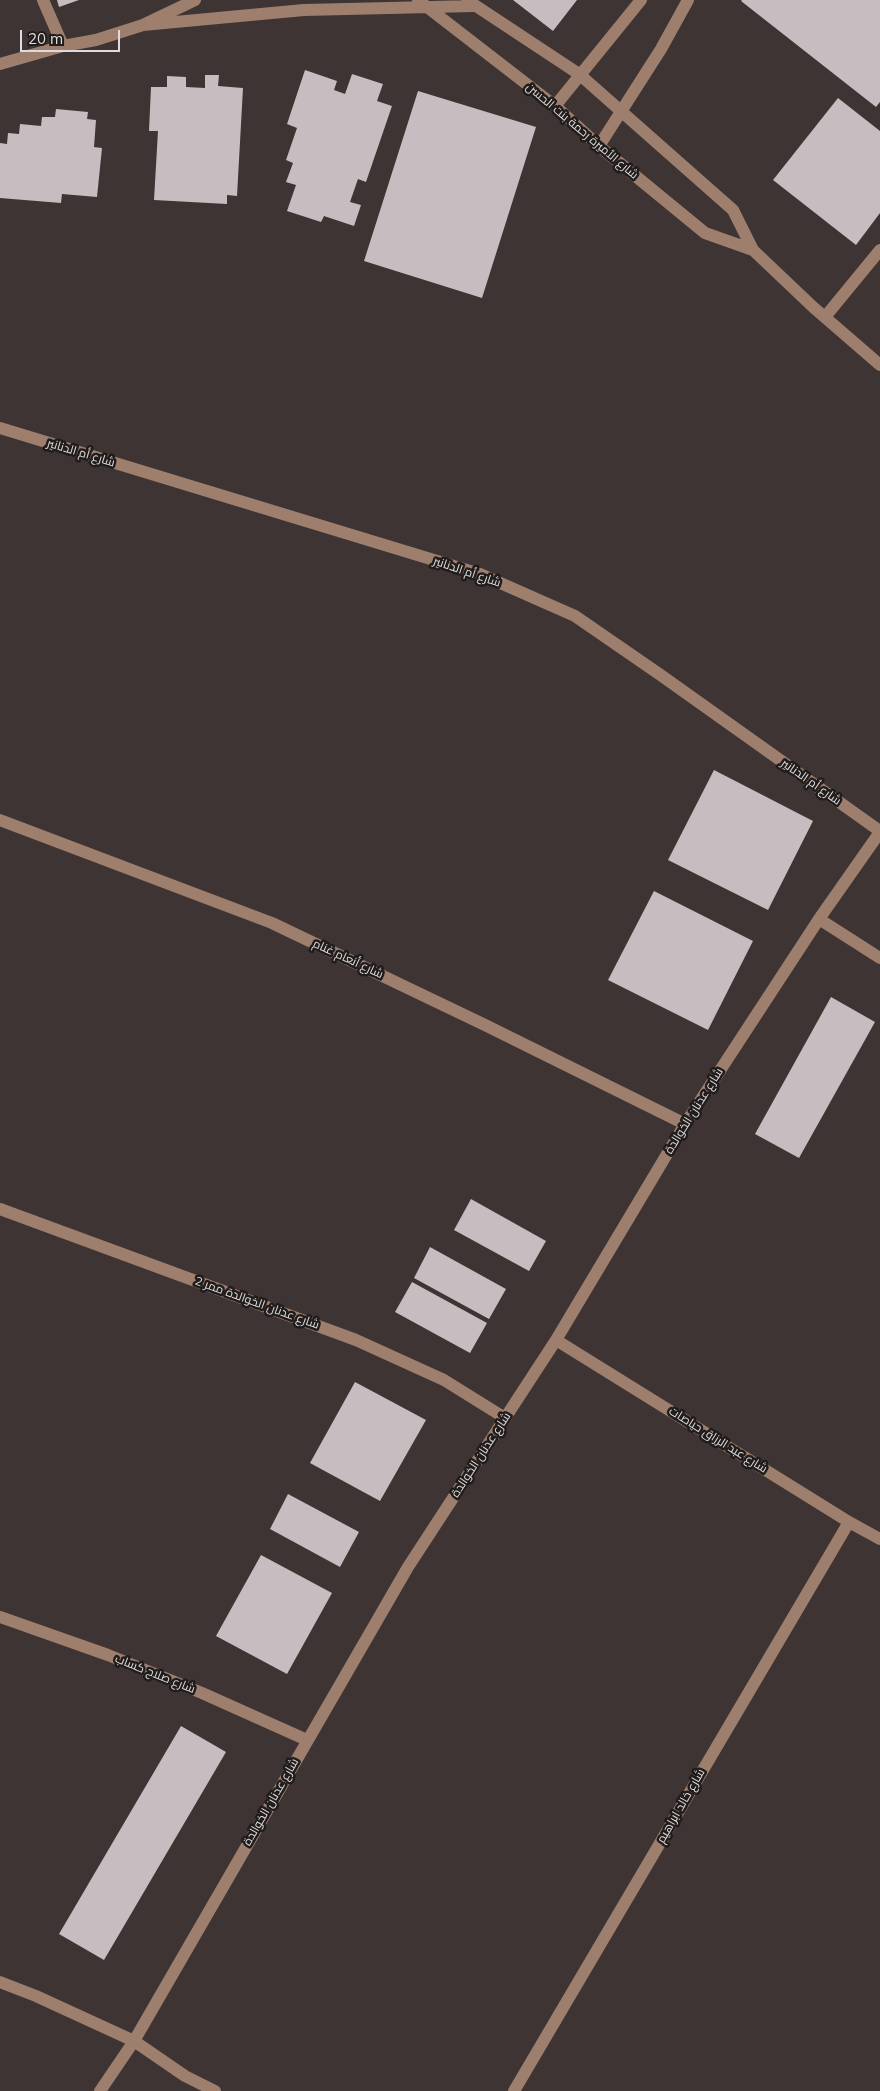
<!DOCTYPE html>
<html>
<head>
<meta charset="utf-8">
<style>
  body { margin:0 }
  #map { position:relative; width:880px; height:2091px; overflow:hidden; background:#3d3433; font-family:Mulish,sans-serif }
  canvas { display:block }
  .scale { position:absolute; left:20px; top:30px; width:100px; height:22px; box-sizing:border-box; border:2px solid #e0dbda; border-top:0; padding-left:6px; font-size:15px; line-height:18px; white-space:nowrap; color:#e0dbda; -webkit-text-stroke:4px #211d1d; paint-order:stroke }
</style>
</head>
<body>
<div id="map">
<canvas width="880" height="2091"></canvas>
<div class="scale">20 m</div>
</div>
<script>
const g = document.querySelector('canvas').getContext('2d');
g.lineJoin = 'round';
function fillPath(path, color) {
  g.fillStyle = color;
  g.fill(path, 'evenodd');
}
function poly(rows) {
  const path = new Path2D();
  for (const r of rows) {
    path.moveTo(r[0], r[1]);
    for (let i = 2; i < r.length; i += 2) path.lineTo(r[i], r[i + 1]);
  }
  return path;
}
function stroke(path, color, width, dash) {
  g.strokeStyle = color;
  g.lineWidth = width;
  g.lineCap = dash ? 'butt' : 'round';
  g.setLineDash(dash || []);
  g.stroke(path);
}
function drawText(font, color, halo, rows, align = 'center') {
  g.font = font + ' Mulish,Cairo,sans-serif';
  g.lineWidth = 5;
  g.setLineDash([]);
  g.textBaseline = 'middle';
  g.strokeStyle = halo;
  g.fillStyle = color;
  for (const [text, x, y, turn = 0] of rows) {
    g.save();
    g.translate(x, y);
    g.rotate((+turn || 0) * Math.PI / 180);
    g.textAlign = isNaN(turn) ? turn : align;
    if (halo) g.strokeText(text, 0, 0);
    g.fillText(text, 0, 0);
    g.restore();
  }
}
fillPath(poly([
  [57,0,79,0,59,7],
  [513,0,577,0,553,31],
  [742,0,880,0,880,102,876,107,741,1],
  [305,70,337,81,334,90,345,94,352,74,383,84,377,101,392,106,366,182,358,179,350,202,361,205,354,226,324,216,321,222,287,211,296,185,286,182,293,163,286,160,297,128,287,124],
  [205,75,219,75,218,86,243,88,237,196,227,195,227,204,154,200,158,131,149,131,151,87,167,87,167,76,186,77,186,87,205,88],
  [418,91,536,127,482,298,364,261],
  [838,98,880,131,880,213,856,245,773,180],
  [56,109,88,112,87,119,96,120,94,147,102,148,97,197,62,194,61,203,0,198,0,143,7,144,8,133,19,134,20,124,41,126,42,117,55,117],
  [714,770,813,821,768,910,668,860],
  [654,891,753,941,708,1030,608,980],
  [831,997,875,1022,799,1158,755,1134],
  [471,1199,546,1241,529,1271,454,1230],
  [430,1247,506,1289,489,1319,414,1278],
  [412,1282,487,1323,470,1353,395,1312],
  [355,1382,426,1420,380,1501,310,1463],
  [288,1494,359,1532,340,1567,270,1529],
  [261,1555,332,1593,287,1674,216,1636],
  [181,1726,226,1752,104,1960,59,1934]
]), '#c7bdc0');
stroke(poly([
  [43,0,63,46],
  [418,0,555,106,599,146,705,233,753,250],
  [467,0,579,74,622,112,733,210,753,250,813,307,880,365],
  [143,25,304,10,474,6],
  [0,64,63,46,96,40,143,25,195,0],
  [555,106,641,0],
  [599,146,661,49,688,0],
  [825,317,880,250],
  [0,428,480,574,575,616,662,676,880,831],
  [0,820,272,923,485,1025,685,1124],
  [819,919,880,958],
  [0,1209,356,1340,444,1380,505,1418],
  [556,1340,849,1522,880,1539],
  [0,1617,108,1655,202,1693,307,1740],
  [0,1982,36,1996,134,2041,185,2076,215,2091],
  [100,2091,134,2041,408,1567,556,1340,685,1124,819,919,880,832],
  [514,2091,849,1522]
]), '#9e7e6c', 12);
drawText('12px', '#e0dbda', '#211d1d', [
  ["شارع الأميرة رحمة بنت الحسن",582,131,40],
  ["شارع أم الدنانير",81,453,17],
  ["شارع أم الدنانير",467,572,19],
  ["شارع أم الدنانير",811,782,35],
  ["شارع أنعام غنام",348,959,25],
  ["شارع عدنان الخوالدة",694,1111,-58],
  ["شارع عدنان الخوالدة ممر 2",257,1303,20],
  ["شارع عبد الرزاق حياصات",718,1440,32],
  ["شارع عدنان الخوالدة",481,1455,-57],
  ["شارع صلاح كساب",155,1674,22],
  ["شارع عدنان الخوالدة",271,1802,-60],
  ["شارع خالد ابراهيم",681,1806,-60]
]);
</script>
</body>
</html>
